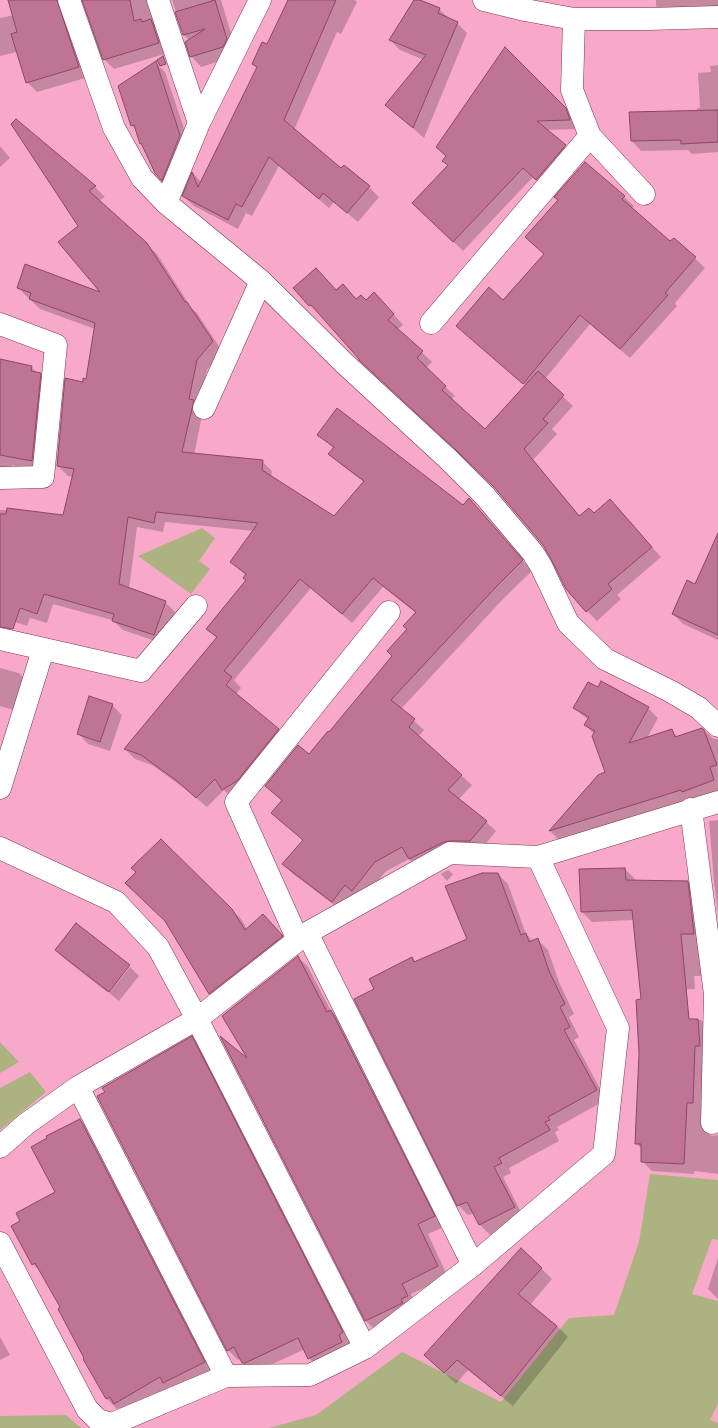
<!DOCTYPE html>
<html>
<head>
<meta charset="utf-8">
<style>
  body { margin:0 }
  canvas { display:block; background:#f8a9c9 }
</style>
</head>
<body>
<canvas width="718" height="1428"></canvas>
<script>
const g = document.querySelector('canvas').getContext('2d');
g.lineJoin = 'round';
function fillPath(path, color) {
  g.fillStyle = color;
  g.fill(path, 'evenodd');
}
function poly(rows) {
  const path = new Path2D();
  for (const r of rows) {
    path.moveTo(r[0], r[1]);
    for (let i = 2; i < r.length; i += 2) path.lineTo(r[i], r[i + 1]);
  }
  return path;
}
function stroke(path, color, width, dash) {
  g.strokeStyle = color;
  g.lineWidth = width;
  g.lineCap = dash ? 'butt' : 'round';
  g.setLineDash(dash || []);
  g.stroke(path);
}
fillPath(poly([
  [202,528,215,538,199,561,210,569,191,594,138,556],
  [0,1042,19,1062,0,1073],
  [30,1072,46,1092,0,1130,0,1088],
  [650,1174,718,1180,718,1240,712,1239,692,1294,718,1301,718,1404,710,1420,718,1423,718,1428,269,1428,316,1415,402,1352,501,1402,569,1318,614,1315,639,1242],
  [66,1415,81,1428,0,1428,0,1416]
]), '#acb380');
fillPath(poly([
  [9,0,72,0,89,77,37,92,27,82,17,52,0,56,0,18,14,15],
  [83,0,161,0,168,53,114,69,104,59],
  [172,0,221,0,236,50,233,57,201,67,191,56,189,40,184,35],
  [289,0,355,0,357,2,341,34,337,32,294,130,341,170,369,187,379,197,358,222,334,202,329,208,279,166,252,216,246,213,238,229,194,206,183,196,193,173,201,182,257,68,253,64,267,45],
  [415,0,439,9,450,19,457,23,467,33,424,138,386,105,424,60,400,50,390,40],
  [656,0,718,0,718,14,666,16,656,6],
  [505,48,575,119,579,129,546,130,575,156,546,189,533,177,463,251,423,213,449,166,447,157,437,147],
  [155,62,165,72,190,146,172,189,155,172,144,146,141,143,136,130,132,125],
  [718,65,718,152,692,154,688,150,641,151,632,141,630,113,698,111,697,108,700,108,698,73,711,72,710,66],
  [0,146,10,158,0,167],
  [47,147,95,187,105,197,98,201,157,254,192,309,197,313,222,351,207,370,199,407,203,411,194,455,262,461,272,471,271,477,335,517,364,482,340,464,330,454,334,449,319,435,463,506,469,499,532,571,504,598,401,709,424,730,418,737,472,785,458,800,486,822,496,831,480,851,419,869,409,859,385,872,363,900,342,911,293,874,284,864,304,841,272,813,282,801,266,786,310,755,393,656,416,613,383,587,352,623,311,588,234,680,241,688,236,694,278,729,288,739,233,799,224,790,207,807,188,791,152,765,135,759,125,749,217,638,208,629,247,581,246,575,231,562,254,531,165,522,163,532,137,527,129,589,165,602,175,612,164,644,123,630,112,620,53,604,47,623,30,618,27,626,0,617,0,510,15,510,64,516,73,477,68,476,58,466,83,383,86,380,95,329,40,309,18,288,103,294,80,226],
  [624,197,634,206,632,208,670,242,674,239,705,268,675,303,677,306,630,358,590,324,545,379,573,406,552,429,557,434,533,460,580,516,594,514,610,500,661,557,617,595,621,599,597,621,587,611,543,544,495,487,321,314,320,315,295,289,316,269,337,291,343,285,357,300,384,303,403,325,398,329,432,362,426,368,455,396,451,400,485,430,526,386,457,326,504,301,544,254,527,237],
  [0,363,31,367,50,384,42,471,12,465,12,471,0,469],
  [718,580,718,640,683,624,673,614,696,585],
  [0,668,19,673,28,682,20,712,0,706],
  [112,705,122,715,110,751,88,744,78,733],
  [574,708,648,708,658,718,647,738,671,730,678,737,702,729,714,739,718,739,718,792,560,841,550,831,599,776,606,773,594,734,585,725,588,720],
  [718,820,718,912,714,881,709,821],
  [161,840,242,920,247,929,263,915,292,946,219,1003,209,993,137,872],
  [625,869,635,879,635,881,687,882,697,892,708,976,694,976,695,989,651,991,634,920,592,922,582,912],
  [448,870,453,874,447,881,441,874],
  [498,874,508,884,526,934,533,941,538,940,548,950,559,982,574,1014,569,1017,579,1037,574,1040,606,1100,557,1127,559,1130,555,1132,559,1141,509,1168,511,1173,503,1177,524,1218,490,1235,480,1225,474,1213,468,1215,458,1205,375,989,412,958,416,962,469,940],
  [56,950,128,966,107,992,66,960],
  [298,957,308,967,331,1011,341,1021,444,1227,428,1234,448,1277,411,1294,417,1306,376,1331,366,1321,223,1040,250,1061],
  [130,967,139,976,119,1001,109,993],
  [638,1017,701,1020,712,1030,709,1134,711,1136,718,1135,718,1174,694,1171,694,1174,652,1171,642,1161,642,1149,636,1143,640,1053],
  [192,1038,202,1048,352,1343,319,1368,309,1358,305,1349,253,1373,243,1363,241,1359,238,1360,228,1350],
  [80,1120,90,1130,214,1372,173,1392,169,1388,124,1413,119,1408,117,1409,107,1399,84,1359,85,1358,62,1308,42,1273,33,1264,12,1226,22,1221,56,1193],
  [718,1258,718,1299,708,1289],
  [541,1268,552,1279,530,1305,557,1326,568,1337,513,1406,468,1370,456,1384,437,1366],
  [0,1337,10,1355,0,1360]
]), '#0003');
const building = poly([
  [8,0,57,0,79,67,26,83,11,34,17,32,8,0],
  [82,0,130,0,134,21,141,19,142,22,151,19,159,43,103,60,82,0],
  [215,0,227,39,223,47,190,57,185,42,205,29,183,35,175,12,215,0],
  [288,0,336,0,284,120,341,168,344,165,370,186,347,213,323,193,319,199,269,157,242,207,236,204,228,220,182,196,192,172,198,187,257,67,252,64,262,42,267,44,288,0],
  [414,0,420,0,440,8,438,13,458,22,413,128,385,105,426,55,389,40,414,0],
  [505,47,566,108,570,120,537,121,566,145,536,180,523,168,453,242,412,203,448,165,442,161,446,156,436,147,505,47],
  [163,56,166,64,160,66,157,60,163,56],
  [156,61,180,135,162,181,155,173,141,143,140,144,134,125,131,126,118,86,156,61],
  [718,110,718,142,681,144,681,140,631,141,629,112,718,110],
  [16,119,96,186,89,191,147,243,185,302,187,302,213,341,197,360,189,399,194,400,182,452,263,460,262,470,334,516,364,481,328,454,334,447,317,435,337,408,463,505,469,498,523,560,495,588,391,700,415,719,409,727,462,775,448,790,487,821,470,841,451,841,444,842,409,859,402,847,375,862,352,891,345,885,332,902,282,864,303,840,271,813,282,800,265,786,298,745,309,754,328,731,329,732,392,656,387,651,407,629,403,626,416,612,373,578,342,614,300,579,224,671,232,677,226,685,279,729,237,781,222,790,215,779,196,798,177,781,141,755,124,749,217,637,206,629,246,580,243,578,246,574,230,562,258,523,156,512,154,523,128,517,119,584,166,601,154,635,112,621,114,614,44,594,37,614,20,608,13,629,0,627,0,514,6,514,7,508,63,515,74,469,57,466,65,378,83,382,83,378,86,379,95,323,29,299,31,293,17,288,25,264,100,292,58,242,78,226,11,124,16,119],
  [585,162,625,196,622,199,670,241,674,238,696,257,665,293,668,295,620,349,580,315,523,384,456,326,489,287,503,300,544,254,525,237,558,200,554,197,585,162],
  [316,268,336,290,343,284,356,299,361,295,366,300,374,292,394,314,388,320,423,351,417,358,446,386,442,390,485,429,538,371,564,395,543,419,548,423,524,449,579,516,589,508,594,513,610,499,652,547,608,584,612,589,586,612,566,589,552,561,543,545,495,488,456,450,359,360,359,359,311,305,309,306,293,288,316,268],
  [0,359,32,366,31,371,41,373,32,461,0,455,0,359],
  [718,533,718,635,672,614,687,580,695,584,718,533],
  [601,681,649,707,629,743,672,729,675,737,702,728,704,730,717,765,710,767,714,780,682,792,681,790,549,831,598,775,605,772,592,736,595,731,584,725,589,717,573,708,588,682,598,687,601,681],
  [89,696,113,704,100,742,77,734,89,696],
  [161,839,232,909,245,930,263,914,283,936,209,994,165,921,125,883,136,872,131,868,161,839],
  [625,868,626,880,688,881,694,934,681,934,689,1019,698,1019,700,1046,695,1046,693,1103,687,1103,684,1164,641,1162,641,1144,635,1144,639,1053,636,1000,641,999,632,910,581,912,579,869,625,868],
  [482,873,498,873,521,935,526,933,529,942,538,938,549,971,565,1004,560,1007,570,1027,564,1030,597,1090,548,1117,550,1120,545,1122,550,1130,499,1158,502,1163,494,1167,515,1207,479,1225,467,1202,457,1206,354,999,374,989,369,979,412,957,414,962,467,939,445,886,482,873],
  [76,923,130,965,109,992,55,950,76,923],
  [298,956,327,1012,331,1010,435,1216,418,1224,438,1266,402,1284,408,1296,401,1299,403,1303,365,1321,220,1036,247,1058,222,1016,298,956],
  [192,1036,343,1332,339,1335,342,1342,308,1359,298,1338,245,1363,242,1363,234,1347,227,1351,97,1096,105,1092,102,1088,192,1036],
  [80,1119,205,1362,163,1383,160,1377,114,1404,110,1397,106,1399,83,1359,84,1358,58,1309,60,1307,35,1263,32,1265,11,1226,20,1221,16,1213,55,1192,31,1147,47,1138,46,1136,80,1119],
  [521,1248,542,1268,518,1294,557,1326,501,1396,457,1360,444,1373,424,1355,521,1248]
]);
fillPath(building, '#be7492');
stroke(building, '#8c4765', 1);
const minor = poly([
  [69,0,114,128,142,178,166,203,261,281,344,363,448,459,485,496,533,553,541,566,568,623,605,659,670,691,699,708,718,726],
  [158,0,199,123],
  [484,0,525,10,574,19,649,19,718,17],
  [590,136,644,194],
  [166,203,199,123,260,0],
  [431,323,590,136,572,90,574,19],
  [0,324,56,345,43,477,0,478],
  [204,408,261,281],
  [0,639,141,671,196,606],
  [0,788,43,650],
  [691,809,715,994,718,994],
  [0,848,116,902,158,947,197,1019,365,1348],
  [307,933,473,1265],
  [298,940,236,802,389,612],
  [78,1087,226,1376],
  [712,1123,715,994],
  [0,1147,26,1124,78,1087,197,1019,307,933,450,853,538,857,718,802],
  [0,1243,87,1409,98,1420,112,1424,226,1376,310,1375,365,1348,473,1265,604,1154,618,1028,538,857]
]);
stroke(minor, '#793654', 23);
stroke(minor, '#fff', 22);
</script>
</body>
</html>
